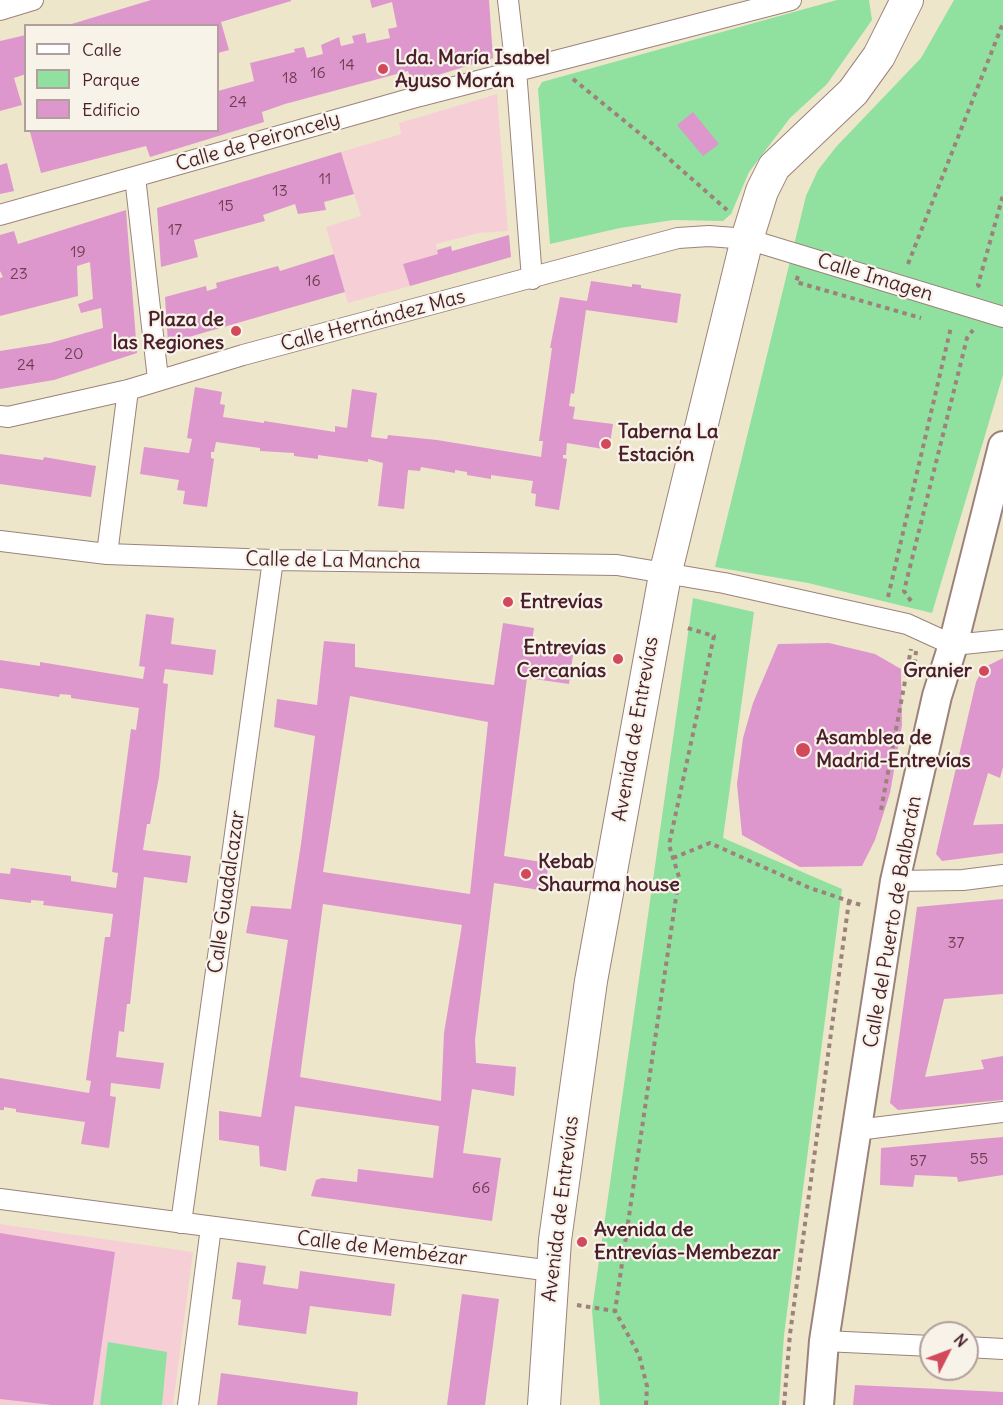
<!DOCTYPE html>
<html>
<head>
<meta charset="utf-8">
<style>
  body { margin:0 }
  #map { position:relative; width:1003px; height:1405px; overflow:hidden; background:#eee6cb; font-family:Delius,sans-serif }
  canvas { display:block }
  .legend { position:absolute; left:24px; top:24px; width:195px; height:108px; box-sizing:border-box; background:#f7f3e8; border:2px solid #b29e9c; margin:0; padding:8px 10px; list-style:none; font-size:18px; color:#4a1f2b }
  .legend li { display:flex; align-items:center; gap:12px; height:30px }
  .legend b { width:30px; border:2px solid #b29e9c }
  .north { position:absolute; left:919px; top:1321px; width:60px; height:60px; box-sizing:border-box; background:#f7f3e8; border:2px solid #b29e9c; border-radius:50%; rotate:48deg; font-size:16px; font-weight:700; line-height:24px; text-align:center; color:#4a1f2b }
  .north::after { content:''; display:block; margin:auto; width:21px; height:27px; background:#d1495b; clip-path:polygon(50% 0,100% 100%,50% 72%,0 100%) }
</style>
</head>
<body>
<div id="map">
<canvas width="1003" height="1405"></canvas>
<ul class="legend">
<li><b style="height:8px;background:#fff"></b>Calle</li>
<li><b style="height:16px;background:#90e09f"></b>Parque</li>
<li><b style="height:16px;background:#dd97cc"></b>Edificio</li>
</ul>
<div class="north">N</div>
</div>
<script>
const g = document.querySelector('canvas').getContext('2d');
g.lineJoin = 'round';
function fillPath(path, color) {
  g.fillStyle = color;
  g.fill(path, 'evenodd');
}
function poly(rows) {
  const path = new Path2D();
  for (const r of rows) {
    path.moveTo(r[0], r[1]);
    for (let i = 2; i < r.length; i += 2) path.lineTo(r[i], r[i + 1]);
  }
  return path;
}
function stroke(path, color, width, dash) {
  g.strokeStyle = color;
  g.lineWidth = width;
  g.lineCap = dash ? 'butt' : 'round';
  g.setLineDash(dash || []);
  g.stroke(path);
}
function drawText(font, color, halo, rows, align = 'center') {
  g.font = font + ' Delius,sans-serif';
  g.lineWidth = 4.5;
  g.setLineDash([]);
  g.textBaseline = 'middle';
  g.strokeStyle = halo;
  g.fillStyle = color;
  for (const [text, x, y, turn = 0] of rows) {
    g.save();
    g.translate(x, y);
    g.rotate((+turn || 0) * Math.PI / 180);
    g.textAlign = isNaN(turn) ? turn : align;
    if (halo) g.strokeText(text, 0, 0);
    g.fillText(text, 0, 0);
    g.restore();
  }
}
fillPath(poly([
  [497,94,508,231,479,233,436,244,438,254,403,264,410,286,348,303,326,227,361,216,341,152,401,134,399,123],
  [0,1224,193,1252,173,1405,0,1405]
]), '#f6cfd6');
fillPath(poly([
  [837,0,869,0,872,20,827,84,790,118,749,172,731,214,723,221,673,220,620,228,550,244,538,89,542,82],
  [954,0,1003,0,1003,375,932,613,808,583,715,567,806,196,818,170,836,147,921,58],
  [693,598,754,612,723,838,842,889,784,1335,779,1405,600,1405,592,1310],
  [108,1342,167,1352,162,1405,100,1405]
]), '#90e09f');
fillPath(poly([
  [151,0,291,0,291,1,221,22,229,50,218,53,218,26,65,26],
  [370,0,489,0,493,58,412,83,408,71,285,104,262,112,264,122,150,157,146,146,41,173,30,132,35,130,218,130,218,91,254,81,250,63,295,52,294,49,304,47,307,58,323,54,321,45,339,37,341,46,354,43,352,36,365,33,367,43,390,38,388,29,397,27,392,2,372,8],
  [26,35,26,74,14,78,22,105,0,111,0,41],
  [693,112,719,144,703,156,677,125],
  [341,152,354,194,324,202,326,210,298,214,295,204,263,215,265,221,194,240,198,257,161,267,157,208],
  [7,163,14,191,0,194,0,165],
  [126,210,137,353,54,380,0,389,0,351,50,343,103,328,101,308,81,313,78,304,93,299,90,262,77,266,78,296,0,316,0,278,3,277,0,271,0,235,14,231,18,244],
  [509,235,511,257,410,286,403,264,438,254,437,250,451,246,452,251],
  [334,254,345,292,168,343,165,297,206,286,207,291,217,288,216,283,278,266,280,271],
  [591,281,632,287,632,284,641,285,641,288,681,294,677,323,586,310,574,394,571,393,569,406,575,407,573,419,613,424,609,450,567,443,566,455,563,455,563,458,567,459,559,510,535,506,536,494,531,493,533,481,491,475,491,479,467,475,467,472,455,470,455,473,421,467,420,471,408,470,404,509,378,506,383,463,368,459,368,462,318,455,318,459,294,456,294,453,260,451,260,448,216,442,214,452,211,452,211,458,214,459,207,507,183,504,185,491,177,490,179,480,140,474,144,447,189,453,192,439,187,438,195,387,222,392,220,404,225,405,223,417,264,423,264,421,335,432,335,426,347,428,352,389,377,393,371,437,387,439,388,435,437,440,541,457,543,441,539,441,552,348,550,348,560,297,587,301],
  [0,454,43,460,44,457,96,466,91,497,0,484],
  [146,614,174,618,171,644,216,650,213,675,165,669,163,683,168,684,159,777,150,824,147,824,143,850,191,856,187,883,144,877,130,1004,127,1004,124,1032,119,1031,116,1057,164,1063,160,1089,111,1083,110,1096,116,1097,109,1148,81,1144,85,1122,16,1112,16,1109,4,1107,4,1110,0,1110,0,1078,89,1093,91,1081,86,1080,105,937,110,937,113,914,43,905,44,901,31,900,31,903,0,899,0,873,10,874,11,868,71,876,71,881,116,888,118,873,112,872,131,729,136,730,139,708,71,698,71,695,60,694,59,697,0,688,0,660,40,666,40,662,143,679,145,667,139,666],
  [503,623,534,628,531,648,573,655,569,684,527,678,504,856,548,863,546,891,494,883,475,1040,476,1063,516,1067,514,1096,472,1089,463,1153,501,1158,492,1221,311,1196,316,1180,322,1178,357,1182,358,1169,433,1178,439,1126,295,1106,286,1171,260,1166,259,1146,219,1140,219,1111,261,1117,288,940,246,933,251,906,291,909,301,844,315,736,274,727,277,699,317,705,324,641,355,644,355,667,494,685],
  [350,696,488,722,470,894,323,872],
  [323,904,462,925,444,1033,441,1101,300,1077],
  [829,643,875,654,901,669,902,725,890,793,875,840,862,866,800,867,742,835,737,784,743,738,753,703,778,644],
  [1003,658,1003,767,1000,778,988,773,973,825,1003,824,1003,853,942,861,936,854,976,682,983,668],
  [1003,899,1003,994,944,999,925,1077,984,1069,981,1060,1003,1056,1003,1100,898,1110,890,1103,917,907],
  [1003,1137,1003,1175,958,1182,957,1177,915,1175,913,1187,880,1185,881,1148],
  [0,1233,115,1252,93,1405,52,1405,0,1399],
  [237,1262,266,1266,263,1284,283,1287,298,1289,300,1271,395,1284,391,1316,310,1306,306,1334,238,1325,241,1300,232,1299],
  [462,1294,499,1299,485,1405,447,1405],
  [221,1373,358,1392,357,1405,217,1405],
  [855,1385,1003,1392,1003,1405,853,1405]
]), '#dd97cc');
const street = poly([
  [508,0,516,70,532,279],
  [0,10,33,0],
  [135,177,158,379],
  [0,215,420,96,791,0],
  [0,416,8,417,128,390,243,355,678,238,709,236,747,239,1003,317],
  [0,541,107,554,273,560,617,565,724,583,907,624,953,645,1003,640],
  [107,554,128,390],
  [895,881,963,880,1003,875],
  [857,1130,1003,1112],
  [0,1199,552,1271],
  [181,1223,273,560],
  [824,1341,931,1346],
  [967,1347,1003,1349],
  [188,1405,211,1227]
]);
const secondary = poly([
  [819,1405,824,1341,895,881,937,696,953,645,1003,446]
]);
const primary = poly([
  [544,1405,555,1240,591,981,665,575,747,239,762,191,774,167,853,92,879,56,907,0]
]);
stroke(street, '#9c827b', 22);
stroke(secondary, '#9c827b', 32);
stroke(primary, '#9c827b', 34);
stroke(poly([
  [573,79,649,141,727,210],
  [908,264,1003,23],
  [798,276,796,282,921,318],
  [980,287,978,285,1003,195],
  [888,597,951,327],
  [911,601,904,591,967,338,973,330],
  [914,673,916,651],
  [881,810,911,649],
  [673,858,710,843,810,888,864,906],
  [577,1305,615,1311],
  [646,1405,647,1386,639,1355,615,1311,679,877,669,845,714,636,684,627],
  [784,1405,790,1334,849,901]
]), '#9c827b', 4, [4.5, 4.5]);
stroke(street, '#fff', 20);
stroke(secondary, '#fff', 28);
stroke(primary, '#fff', 32);
for (const [x, y, r, color] of [
  [383,69,6,"#d1495b"],
  [236,331,6,"#d1495b"],
  [606,444,6,"#d1495b"],
  [508,602,6,"#d1495b"],
  [618,659,6,"#d1495b"],
  [984,671,6,"#d1495b"],
  [803,750,8,"#d1495b"],
  [526,874,6,"#d1495b"],
  [582,1242,6,"#d1495b"]
]) {
  const dot = new Path2D();
  dot.arc(x, y, r, 0, 2 * Math.PI);
  g.fillStyle = color;
  g.fill(dot);
  stroke(dot, '#f7f3e8', 2);
}
drawText('16px', '#6f3d53', null, [
  ["14",347,65],
  ["16",318,73],
  ["18",290,78],
  ["24",238,102],
  ["11",325,179],
  ["13",280,191],
  ["15",226,206],
  ["17",175,230],
  ["19",78,252],
  ["23",19,274],
  ["16",313,281],
  ["20",74,354],
  ["24",26,365],
  ["37",956,943],
  ["55",979,1159],
  ["57",918,1161],
  ["66",481,1188]
]);
drawText('bold 20px', '#4a1f2b', '#f7f3e8', [
  ["Lda. María Isabel",395,58],
  ["Ayuso Morán",395,81],
  ["Plaza de",224,320,"right"],
  ["las Regiones",224,343,"right"],
  ["Taberna La",618,432],
  ["Estación",618,455],
  ["Entrevías",520,602],
  ["Entrevías",606,648,"right"],
  ["Cercanías",606,671,"right"],
  ["Granier",972,671,"right"],
  ["Asamblea de",816,738],
  ["Madrid-Entrevías",816,761],
  ["Kebab",538,862],
  ["Shaurma house",538,885],
  ["Avenida de",594,1230],
  ["Entrevías-Membezar",594,1253]
], 'left');
drawText('20px', '#4a1f2b', '#f7f3e8', [
  ["Calle de Peironcely",258,142,-16],
  ["Calle Imagen",875,278,17],
  ["Calle Hernández Mas",373,321,-15],
  ["Calle de La Mancha",333,561,1],
  ["Avenida de Entrevías",636,729,-80],
  ["Calle Guadalcazar",227,892,-82],
  ["Calle del Puerto de Balbarán",893,922,-80],
  ["Avenida de Entrevías",561,1209,-83],
  ["Calle de Membézar",382,1249,7]
]);
</script>
</body>
</html>
